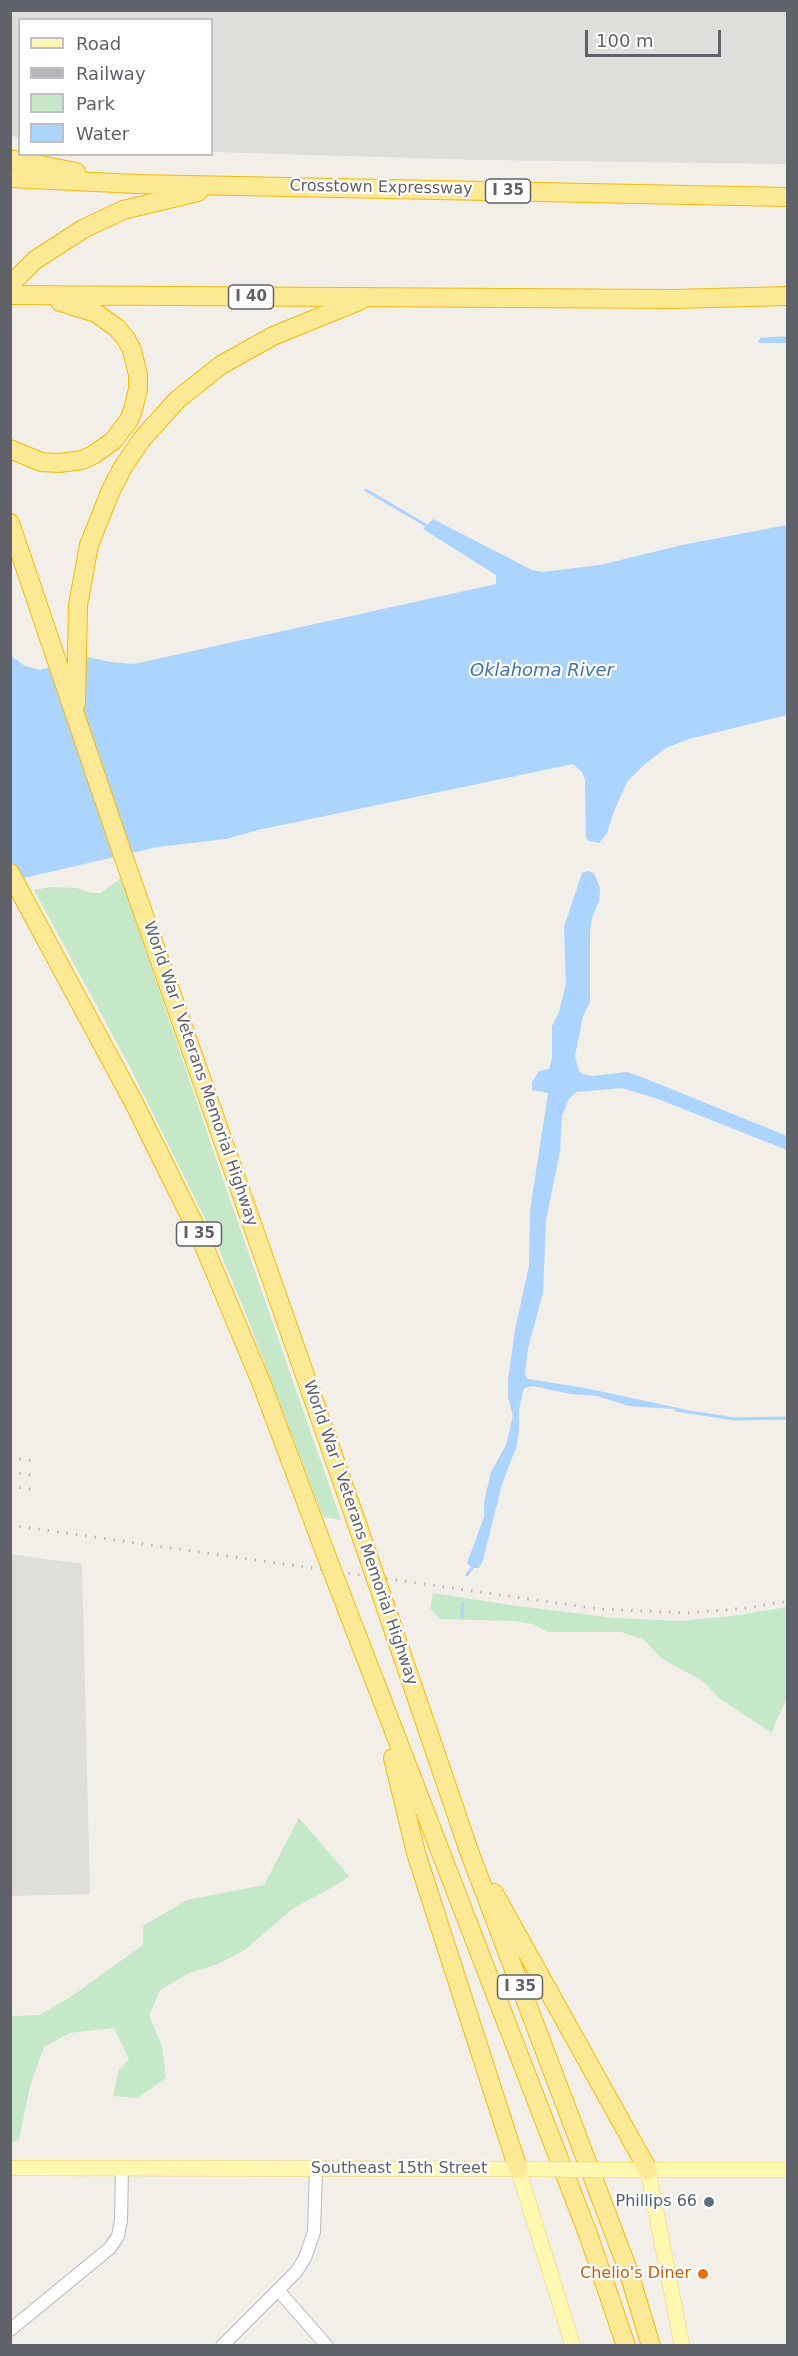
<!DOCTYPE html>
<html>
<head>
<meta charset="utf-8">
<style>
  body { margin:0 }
  #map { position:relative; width:798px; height:2356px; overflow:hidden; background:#f1efe8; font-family:"DejaVu Sans",sans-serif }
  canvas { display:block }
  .frame { position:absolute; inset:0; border:12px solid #5f6268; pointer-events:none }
  .legend { position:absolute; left:18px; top:18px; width:195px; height:138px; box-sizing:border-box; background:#fff; border:2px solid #bfc0c3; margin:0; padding:8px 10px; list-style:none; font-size:18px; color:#5f6268 }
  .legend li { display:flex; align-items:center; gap:12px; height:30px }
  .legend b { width:30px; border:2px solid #bfc0c3 }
  .scale { position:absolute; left:585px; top:30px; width:136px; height:27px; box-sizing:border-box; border:3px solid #5f6268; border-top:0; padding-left:8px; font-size:18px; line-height:21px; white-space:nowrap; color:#5f6268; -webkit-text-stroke:4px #fff; paint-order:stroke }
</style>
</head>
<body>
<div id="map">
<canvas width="798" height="2356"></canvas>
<div class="frame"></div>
<ul class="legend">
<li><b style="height:8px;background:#fef7b0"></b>Road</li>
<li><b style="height:8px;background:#b6b6b8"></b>Railway</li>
<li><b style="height:16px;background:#c5e8c8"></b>Park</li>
<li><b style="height:16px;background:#abd4fe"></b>Water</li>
</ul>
<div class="scale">100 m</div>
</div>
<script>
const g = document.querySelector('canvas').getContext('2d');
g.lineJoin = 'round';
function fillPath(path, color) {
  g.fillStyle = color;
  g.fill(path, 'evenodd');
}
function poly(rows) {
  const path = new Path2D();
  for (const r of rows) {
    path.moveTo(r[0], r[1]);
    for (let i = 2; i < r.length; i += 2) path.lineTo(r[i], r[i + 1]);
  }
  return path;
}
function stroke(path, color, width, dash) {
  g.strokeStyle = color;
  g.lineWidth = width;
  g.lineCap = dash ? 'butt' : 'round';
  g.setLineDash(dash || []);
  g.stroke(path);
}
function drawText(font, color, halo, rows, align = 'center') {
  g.font = font + ' "DejaVu Sans",sans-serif';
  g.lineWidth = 4.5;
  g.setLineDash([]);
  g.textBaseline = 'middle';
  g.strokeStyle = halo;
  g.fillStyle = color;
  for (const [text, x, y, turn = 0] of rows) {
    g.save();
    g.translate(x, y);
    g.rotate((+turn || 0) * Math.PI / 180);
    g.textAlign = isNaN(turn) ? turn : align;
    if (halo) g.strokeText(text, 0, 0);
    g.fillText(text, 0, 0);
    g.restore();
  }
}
fillPath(poly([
  [10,11,787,11,787,164,482,160,212,152,212,20,20,20,18,138,11,136],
  [10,1554,82,1564,90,1894,11,1896]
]), '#e0deda');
fillPath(poly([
  [121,878,226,1188,341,1520,323,1517,247,1317,213,1235,130,1067,34,890,51,887,77,888,91,893,101,893],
  [433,1593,510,1605,614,1618,679,1621,732,1616,787,1607,787,1699,775,1723,772,1733,719,1698,704,1682,661,1658,643,1639,621,1632,548,1632,533,1624,513,1621,440,1619,430,1608],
  [299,1818,349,1876,336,1885,292,1909,246,1949,218,1964,189,1973,160,1990,149,2016,162,2046,166,2078,137,2098,113,2096,119,2070,129,2059,114,2028,70,2033,44,2047,30,2086,19,2140,11,2142,11,2016,40,2015,69,1998,143,1945,143,1926,187,1900,264,1885]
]), '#c5e8c8');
fillPath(poly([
  [787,336,787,343,758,343,760,338],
  [433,519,532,570,543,572,600,565,682,545,787,525,787,715,689,739,666,748,645,764,627,782,614,811,607,833,599,843,589,841,586,838,585,780,582,772,573,764,258,830,226,839,157,847,11,881,10,655,25,666,40,670,88,657,110,662,134,664,496,584,496,575,423,529],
  [587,871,594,873,600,888,599,901,592,918,590,930,590,1002,583,1016,575,1056,579,1071,582,1074,593,1076,627,1072,649,1080,787,1136,787,1150,658,1099,622,1088,576,1092,569,1099,562,1116,560,1152,546,1220,543,1293,528,1348,525,1375,528,1379,585,1388,688,1410,629,1406,597,1396,570,1394,533,1386,524,1388,519,1409,519,1430,516,1448,502,1484,483,1560,479,1568,472,1568,467,1563,484,1517,484,1502,491,1472,506,1445,513,1416,508,1398,508,1380,515,1330,529,1266,530,1211,548,1093,532,1090,532,1082,539,1071,549,1069,552,1058,552,1026,559,1012,566,984,564,927,582,873]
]), '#abd4fe');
stroke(poly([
  [366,490,429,527],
  [676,1410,735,1419,788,1418],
  [467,1575,474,1565],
  [462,1616,463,1604]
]), '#abd4fe', 3);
const minor = poly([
  [278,2290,327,2346],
  [10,2330,110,2248,118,2236,121,2220,122,2168],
  [222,2346,296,2272,305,2258,314,2232,316,2169]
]);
const major = poly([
  [10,2168,541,2169],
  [518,2169,573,2346],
  [611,2170,788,2170],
  [648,2170,682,2346]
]);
const highway = poly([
  [10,159,76,172],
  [10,178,137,184,788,197],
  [10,285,35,260,83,229,123,210,198,192],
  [10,295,675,299,788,296],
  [10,449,41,462,59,463,82,460,93,455,113,441,129,420,133,410,138,389,138,375,132,350,126,339,117,328,96,313,60,302],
  [10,523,118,841,356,1521],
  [76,703,78,605,89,545,111,490,123,467,142,439,177,400,221,365,273,336,359,301],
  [10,873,133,1101,199,1234,261,1382,328,1560],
  [348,1612,588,2234,626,2346],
  [389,1617,469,1851,628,2270,651,2346],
  [393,1758,416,1853,518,2169],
  [494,1893,648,2170]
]);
stroke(minor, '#b8b9be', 14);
stroke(major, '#f0d261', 16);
stroke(highway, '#f6bb03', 20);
stroke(minor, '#fff', 12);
stroke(major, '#fef7b0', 15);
stroke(highway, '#fce994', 18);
stroke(poly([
  [10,1458,35,1461],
  [10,1472,33,1475],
  [10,1486,31,1489],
  [10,1525,599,1609,687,1613,747,1608,788,1601]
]), '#b6b6b8', 3, [1.5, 8]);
const majorBridge = poly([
  [541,2169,611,2170]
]);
const highwayBridge = poly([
  [356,1521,389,1617],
  [328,1560,348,1612]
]);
stroke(majorBridge, '#f0d261', 16, []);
stroke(highwayBridge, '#f6bb03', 20, []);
stroke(majorBridge, '#fef7b0', 15);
stroke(highwayBridge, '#fce994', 18);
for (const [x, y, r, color] of [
  [709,2202,6,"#5c6f8a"],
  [703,2274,6,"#e8710a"]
]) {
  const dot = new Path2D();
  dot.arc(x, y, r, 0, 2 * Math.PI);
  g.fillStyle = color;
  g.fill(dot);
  stroke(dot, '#fff', 2);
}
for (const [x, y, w] of [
  [508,191,45],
  [251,297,45],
  [199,1234,45],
  [520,1987,45]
]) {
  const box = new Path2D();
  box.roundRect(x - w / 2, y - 12, w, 24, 4.5);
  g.fillStyle = '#fff';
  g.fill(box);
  stroke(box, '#5f6268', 1.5);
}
drawText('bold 15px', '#5f6268', null, [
  ["I 35",508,191],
  ["I 40",251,297],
  ["I 35",199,1234],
  ["I 35",520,1987]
]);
drawText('16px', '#5f6268', '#fff', [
  ["Crosstown Expressway",381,188,1],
  ["World War I Veterans Memorial Highway",200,1074,71],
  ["World War I Veterans Memorial Highway",360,1533,71],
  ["Southeast 15th Street",399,2169]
]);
drawText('16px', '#4e5e75', '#fff', [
  ["Phillips 66",697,2202]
], 'right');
drawText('16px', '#c56008', '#fff', [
  ["Chelio's Diner",691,2274]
], 'right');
drawText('italic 18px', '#4573b2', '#fff', [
  ["Oklahoma River",542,671]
]);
</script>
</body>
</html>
